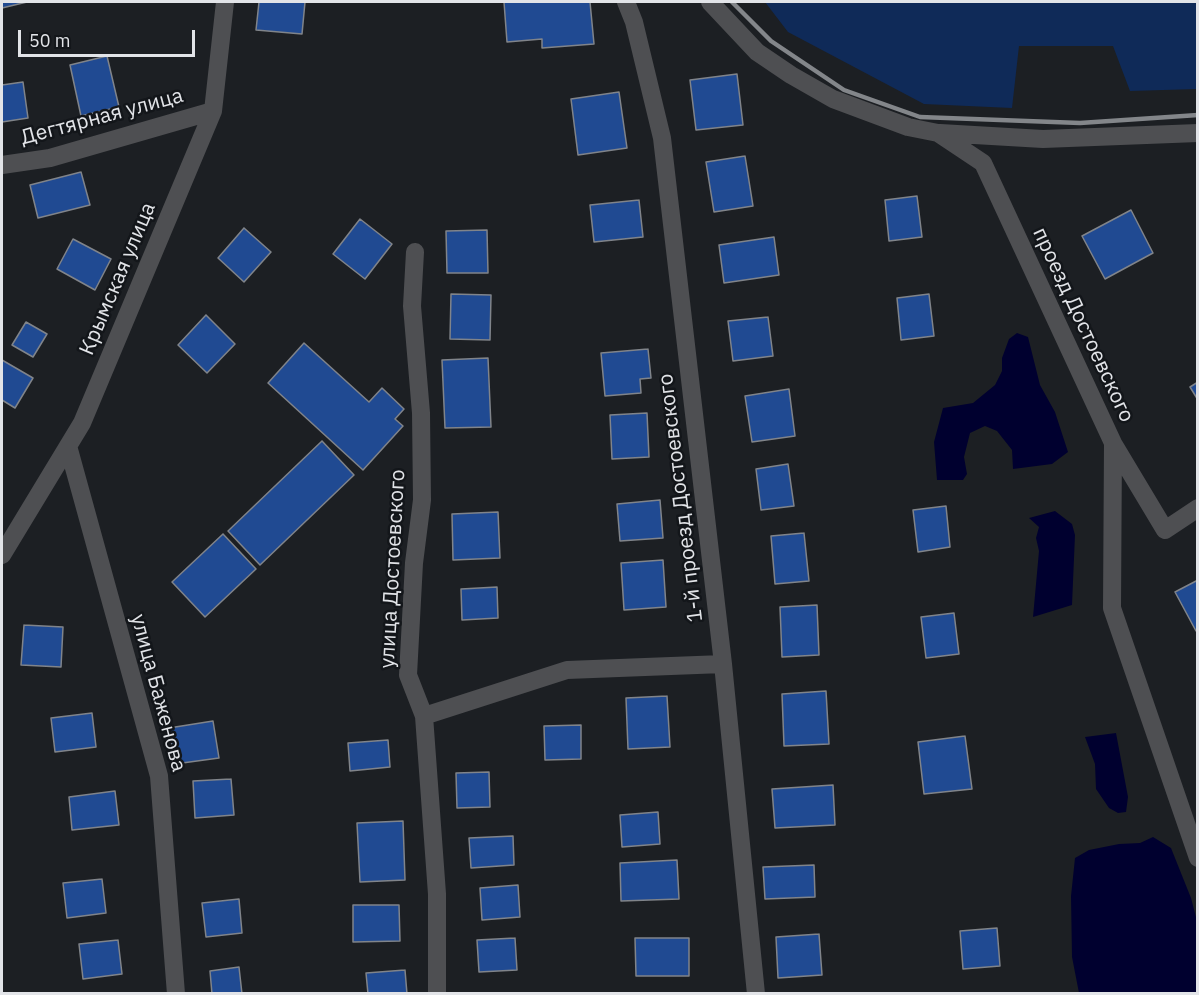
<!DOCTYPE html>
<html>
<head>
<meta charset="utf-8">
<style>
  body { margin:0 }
  #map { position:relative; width:1199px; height:995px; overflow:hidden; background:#1c1f23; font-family:"IBM Plex Sans",sans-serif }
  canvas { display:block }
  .frame { position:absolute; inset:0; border:3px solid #e2e4e8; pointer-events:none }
  .scale { position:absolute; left:18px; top:30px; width:177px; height:27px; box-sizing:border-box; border:3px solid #e2e4e8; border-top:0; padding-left:8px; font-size:18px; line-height:21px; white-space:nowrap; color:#e2e4e8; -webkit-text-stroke:4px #13161a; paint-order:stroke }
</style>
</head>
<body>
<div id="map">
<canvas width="1199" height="995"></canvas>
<div class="frame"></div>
<div class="scale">50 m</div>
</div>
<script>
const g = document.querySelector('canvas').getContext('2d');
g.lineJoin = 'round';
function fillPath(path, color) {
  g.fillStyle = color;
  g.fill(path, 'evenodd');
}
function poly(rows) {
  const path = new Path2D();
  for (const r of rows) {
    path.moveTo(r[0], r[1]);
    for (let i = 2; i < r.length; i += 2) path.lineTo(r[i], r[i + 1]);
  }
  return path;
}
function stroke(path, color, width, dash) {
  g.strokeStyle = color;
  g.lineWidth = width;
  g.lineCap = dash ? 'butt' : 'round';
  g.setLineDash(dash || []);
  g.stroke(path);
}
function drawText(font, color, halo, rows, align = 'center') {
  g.font = font + ' "IBM Plex Sans",sans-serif';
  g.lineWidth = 5;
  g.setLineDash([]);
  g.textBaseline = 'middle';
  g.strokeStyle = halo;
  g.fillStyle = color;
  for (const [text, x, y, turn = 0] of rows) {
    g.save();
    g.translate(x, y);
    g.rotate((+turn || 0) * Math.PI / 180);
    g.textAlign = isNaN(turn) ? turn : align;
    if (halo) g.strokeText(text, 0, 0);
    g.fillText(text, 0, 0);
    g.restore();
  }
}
fillPath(poly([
  [765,2,1197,2,1197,89,1130,91,1113,46,1019,46,1012,108,924,104,788,32]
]), '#0f2a58');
fillPath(poly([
  [1017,333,1028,337,1040,385,1055,412,1068,452,1052,464,1013,469,1012,450,997,431,985,426,970,433,964,457,967,474,963,480,937,480,934,442,943,408,973,403,995,385,1002,371,1002,358,1009,339],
  [1055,511,1072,524,1075,535,1072,605,1033,617,1039,551,1036,538,1039,527,1029,518],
  [1116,733,1128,797,1126,812,1118,813,1109,808,1096,789,1095,764,1085,737],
  [1153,837,1171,848,1191,898,1197,921,1197,993,1079,993,1072,957,1071,896,1075,858,1089,850,1119,844,1140,843]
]), '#00002f');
const building = poly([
  [2,2,27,2,2,8,2,2],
  [259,2,305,2,302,34,256,30,259,2],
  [504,2,590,2,594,44,542,48,542,39,507,42,504,2],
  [107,56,119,107,81,116,70,65,107,56],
  [737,74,743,125,696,130,690,80,737,74],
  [23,82,28,118,2,122,2,85,23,82],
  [619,92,627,148,578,155,571,99,619,92],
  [745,156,753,206,714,212,706,162,745,156],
  [81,172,90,205,38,218,30,185,81,172],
  [917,196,922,237,889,241,885,200,917,196],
  [639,200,643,237,594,242,590,205,639,200],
  [1131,210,1153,253,1105,279,1082,236,1131,210],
  [360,219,392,244,365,279,333,254,360,219],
  [244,228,271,252,244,282,218,258,244,228],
  [487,230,488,273,447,273,446,231,487,230],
  [774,237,779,275,724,283,719,245,774,237],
  [73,239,111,259,95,290,57,269,73,239],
  [451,294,491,295,490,340,450,339,451,294],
  [929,294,934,336,901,340,897,298,929,294],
  [206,315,235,344,207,373,178,345,206,315],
  [768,317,773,356,733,361,728,321,768,317],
  [26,322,47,334,33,357,12,345,26,322],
  [304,343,369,402,382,388,404,409,395,419,403,426,363,470,268,383,304,343],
  [648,349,651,378,640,379,641,393,605,396,601,353,648,349],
  [488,358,491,427,445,428,442,360,488,358],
  [2,360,33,378,15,408,2,400,2,360],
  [1198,382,1198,400,1190,387,1198,382],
  [789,389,795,436,752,442,745,396,789,389],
  [647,413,649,457,612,459,610,415,647,413],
  [322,441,354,475,260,565,228,531,322,441],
  [788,464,794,506,761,510,756,469,788,464],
  [660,500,663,538,620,541,617,504,660,500],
  [946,506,950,547,918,552,913,510,946,506],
  [498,512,500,558,453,560,452,514,498,512],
  [804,533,809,581,775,584,771,536,804,533],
  [223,534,256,569,205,617,172,582,223,534],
  [663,560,666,607,624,610,621,563,663,560],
  [1198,580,1198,630,1196,631,1175,592,1198,580],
  [497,587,498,618,462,620,461,589,497,587],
  [817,605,819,655,782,657,780,607,817,605],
  [954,613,959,654,926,658,921,617,954,613],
  [24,625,63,627,61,667,21,665,24,625],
  [826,691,829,744,784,746,782,694,826,691],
  [667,696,670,747,628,749,626,698,667,696],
  [92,713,96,747,55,752,51,718,92,713],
  [213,721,219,758,175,764,169,728,213,721],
  [581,725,581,759,545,760,544,726,581,725],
  [965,736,972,789,924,794,918,742,965,736],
  [388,740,390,767,350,771,348,743,388,740],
  [489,772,490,807,457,808,456,773,489,772],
  [231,779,234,815,195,818,193,781,231,779],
  [833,785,835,825,775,828,772,789,833,785],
  [115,791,119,825,72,830,69,797,115,791],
  [658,812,660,844,622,847,620,815,658,812],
  [403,821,405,880,360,882,357,823,403,821],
  [513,836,514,865,471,868,469,838,513,836],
  [677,860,679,899,621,901,620,863,677,860],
  [814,865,815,897,765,899,763,867,814,865],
  [102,879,106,913,67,918,63,883,102,879],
  [518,885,520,917,482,920,480,888,518,885],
  [239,899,242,933,206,937,202,903,239,899],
  [353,905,399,905,400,941,353,942,353,905],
  [997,928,1000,966,963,969,960,931,997,928],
  [819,934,822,975,778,978,776,937,819,934],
  [515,938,517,970,479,972,477,940,515,938],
  [635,938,689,938,689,976,636,976,635,938],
  [118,940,122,974,83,979,79,944,118,940],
  [239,967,242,994,212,994,210,971,239,967],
  [405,970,407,994,368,994,366,973,405,970]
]);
fillPath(building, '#204a92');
stroke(building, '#80848a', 1.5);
stroke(poly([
  [626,2,634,22,662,138,723,664,756,994],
  [710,2,757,52,791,75,833,99,908,127,938,133,983,163,1113,443,1112,608,1198,858],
  [940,133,1043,139,1198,133],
  [2,165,50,158,213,111],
  [415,252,412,306,421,413,422,500,414,563,408,675,424,716,437,894,437,994],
  [1114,445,1165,530,1198,508],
  [68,446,159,776,176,994],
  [2,555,82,423,213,111,225,2],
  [424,716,567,670,723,664]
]), '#4e4f52', 18);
stroke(poly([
  [732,2,771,41,844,90,920,117,1080,123,1198,115]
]), '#83868a', 4.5);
drawText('21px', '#e2e4e8', '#13161a', [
  ["Дегтярная улица",102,117,-15],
  ["Крымская улица",118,279,-67],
  ["проезд Достоевского",1083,325,65],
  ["1-й проезд Достоевского",681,498,-97],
  ["улица Достоевского",393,569,-87],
  ["улица Баженова",158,693,75]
]);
</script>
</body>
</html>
